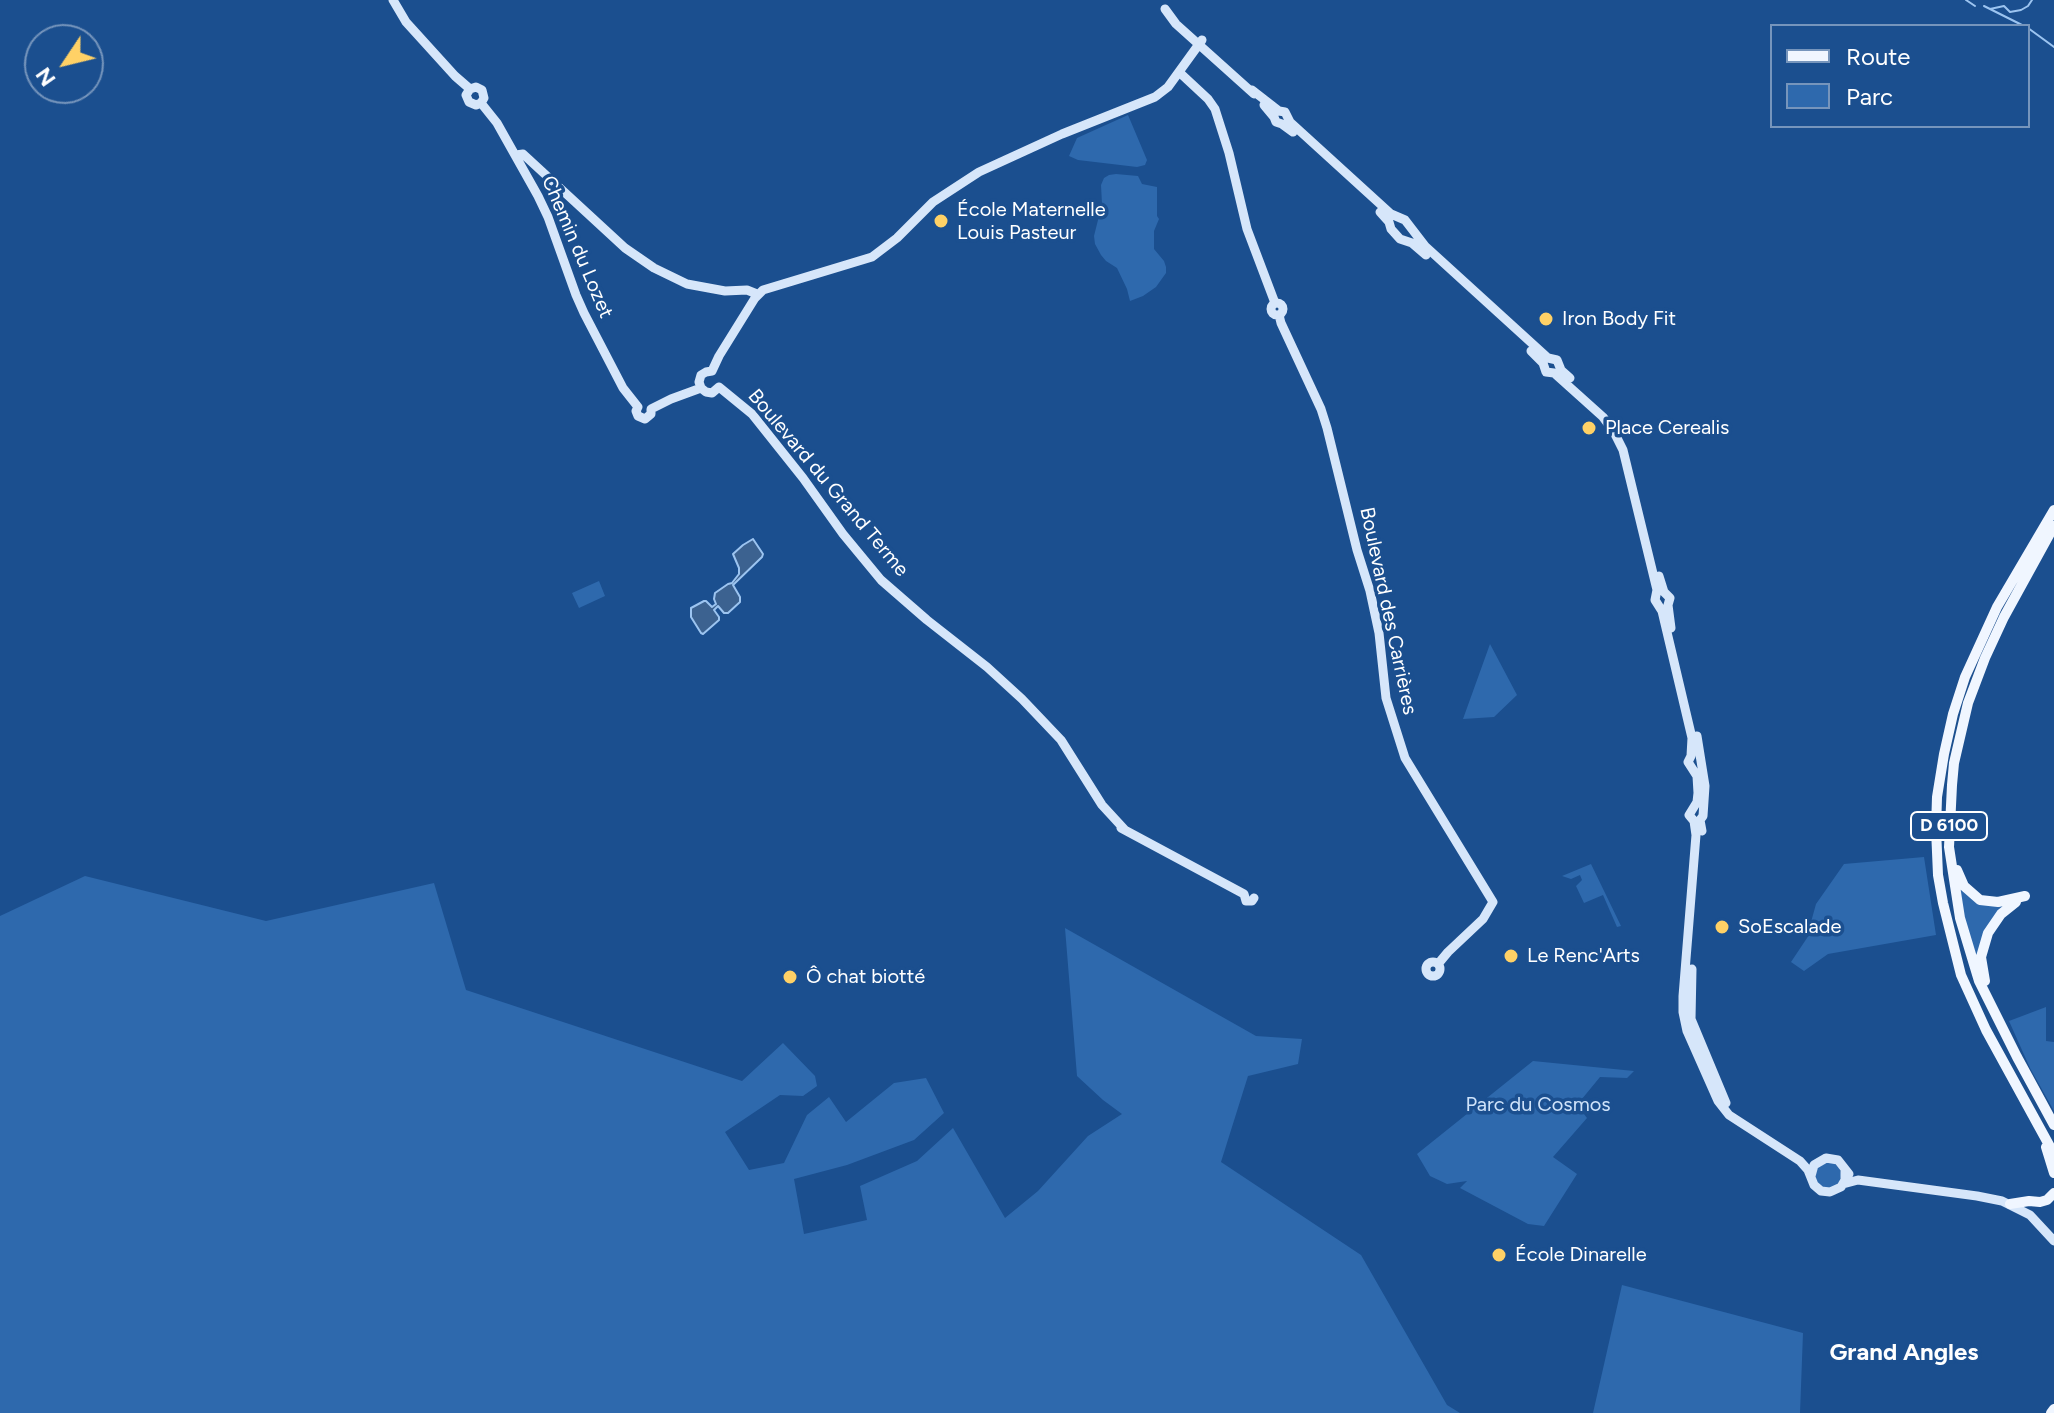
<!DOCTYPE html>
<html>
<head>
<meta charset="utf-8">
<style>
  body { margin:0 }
  #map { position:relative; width:2054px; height:1413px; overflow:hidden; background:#1b4f8f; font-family:Figtree,sans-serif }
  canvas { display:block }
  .legend { position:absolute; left:1770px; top:24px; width:260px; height:104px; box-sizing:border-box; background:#1b4f8f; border:2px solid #7695bc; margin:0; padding:10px 14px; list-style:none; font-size:24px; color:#fff }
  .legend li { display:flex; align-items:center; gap:16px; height:40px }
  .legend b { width:40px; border:2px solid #7695bc }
  .north { position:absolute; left:24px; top:24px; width:80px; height:80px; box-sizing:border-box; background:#1b4f8f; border:2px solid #7695bc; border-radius:50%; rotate:235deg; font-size:22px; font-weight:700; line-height:32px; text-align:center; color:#fff }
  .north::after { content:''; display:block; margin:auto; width:28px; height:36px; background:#ffd166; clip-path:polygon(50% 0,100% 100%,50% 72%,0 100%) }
</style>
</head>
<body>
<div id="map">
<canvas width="2054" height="1413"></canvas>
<ul class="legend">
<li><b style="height:10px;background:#f0f6ff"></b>Route</li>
<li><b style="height:22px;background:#2e69ad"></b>Parc</li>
</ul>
<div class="north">N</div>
</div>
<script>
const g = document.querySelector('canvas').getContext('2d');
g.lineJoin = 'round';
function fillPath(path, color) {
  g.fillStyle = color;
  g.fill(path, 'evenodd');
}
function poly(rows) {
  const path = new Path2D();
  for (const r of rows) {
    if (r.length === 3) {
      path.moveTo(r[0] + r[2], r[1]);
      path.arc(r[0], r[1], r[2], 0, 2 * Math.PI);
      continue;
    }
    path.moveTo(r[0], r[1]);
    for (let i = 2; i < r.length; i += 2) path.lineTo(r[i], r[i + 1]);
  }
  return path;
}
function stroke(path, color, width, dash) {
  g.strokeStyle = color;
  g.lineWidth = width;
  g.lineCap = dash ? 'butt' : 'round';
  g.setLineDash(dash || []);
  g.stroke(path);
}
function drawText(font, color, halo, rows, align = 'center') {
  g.font = font + ' Figtree,sans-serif';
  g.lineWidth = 7;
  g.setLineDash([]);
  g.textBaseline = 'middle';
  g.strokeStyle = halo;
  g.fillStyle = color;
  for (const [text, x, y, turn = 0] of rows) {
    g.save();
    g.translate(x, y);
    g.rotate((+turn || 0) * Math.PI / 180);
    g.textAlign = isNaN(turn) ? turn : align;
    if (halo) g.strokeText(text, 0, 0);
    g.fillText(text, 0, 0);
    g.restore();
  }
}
fillPath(poly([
  [1128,115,1147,160,1145,165,1137,167,1078,160,1069,156,1077,138],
  [1116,174,1138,176,1142,184,1157,187,1157,216,1159,219,1154,231,1154,249,1164,261,1166,267,1166,273,1156,287,1143,296,1130,301,1127,289,1117,268,1106,261,1101,255,1095,244,1094,236,1102,204,1101,185,1104,178,1109,175],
  [599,581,605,596,579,608,572,593],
  [1490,644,1517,695,1494,717,1463,719],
  [1924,857,1936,935,1828,954,1804,971,1791,962,1815,926,1811,922,1816,904,1844,864],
  [1591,864,1621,926,1617,927,1603,895,1584,903,1576,886,1582,880,1580,875,1571,879,1562,876],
  [85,876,266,921,434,883,466,990,742,1081,783,1043,815,1076,817,1086,803,1096,780,1095,725,1132,749,1170,784,1163,807,1115,829,1097,846,1122,894,1083,926,1078,944,1113,914,1140,847,1165,794,1179,804,1234,867,1220,860,1186,917,1161,953,1128,1005,1218,1038,1191,1088,1136,1122,1114,1103,1100,1077,1076,1065,928,1256,1036,1302,1039,1298,1064,1248,1076,1221,1162,1361,1255,1447,1405,1460,1413,0,1413,0,916],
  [1956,881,1962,889,2007,904,2001,909,1979,966,1964,919],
  [2046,1007,2046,1041,2054,1042,2054,1111,2030,1068,2009,1021],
  [1533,1061,1634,1071,1627,1078,1600,1077,1577,1105,1587,1118,1553,1157,1577,1174,1544,1226,1528,1224,1460,1188,1467,1181,1447,1184,1430,1176,1417,1154],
  [1828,1175,13],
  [1622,1285,1803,1333,1800,1413,1593,1413]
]), '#2e69ad');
const water = poly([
  [753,539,763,554,762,557,733,585,740,597,740,602,728,613,724,613,718,606,714,610,719,617,719,620,703,634,701,633,691,617,691,608,704,601,706,601,712,607,716,604,714,599,715,593,728,584,732,583,739,574,739,568,733,554,743,545,753,539]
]);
fillPath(water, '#3c6290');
stroke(water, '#9cc4f0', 2);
stroke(poly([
  [1966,0,1975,6],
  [1984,6,2024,26],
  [1990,9,2004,6,2010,12,2021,10,2028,6,2032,0],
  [2028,28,2054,47]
]), '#9cc4f0', 2);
stroke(poly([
  [393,0,406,22,455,76,470,89,476,87,482,90,484,98,481,103],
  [1165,9,1176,24,1254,94],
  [1179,72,1208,99,1215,109,1229,153,1247,229,1275,303],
  [470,89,466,95,469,102,476,105,481,103],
  [1252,90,1279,111,1285,112,1290,122,1391,214,1405,220,1425,246,1548,358,1557,360,1561,370,1570,378],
  [481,103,497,123,538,196,548,217,576,295,584,313,623,388,638,407],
  [1264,105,1274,117,1276,122,1282,124,1293,132],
  [516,155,523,154,625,248,654,268,687,284,725,291,747,290,757,294],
  [1380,212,1389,222,1391,229,1400,239,1412,243,1426,255],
  [1277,309,6],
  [1279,315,1281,323,1321,409,1327,428,1357,550,1370,591,1379,633,1386,698,1405,758,1493,902,1483,919,1448,952,1438,964],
  [1531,351,1543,363,1546,372,1554,373],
  [712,371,719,356,755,298,763,290,872,257,897,238,933,202,979,172,1062,134,1155,97,1168,87,1202,40],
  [1554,373,1603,417,1614,432,1623,450,1657,590,1655,600,1662,611,1692,738,1691,756,1688,762,1697,776,1698,793,1697,802,1689,815,1694,821,1696,835,1683,996,1683,1012,1687,1031,1718,1101,1729,1115,1800,1161,1808,1170,1814,1185,1821,1191,1830,1192,1841,1187,1845,1180,1845,1170],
  [719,387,752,414,803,478,843,534,881,580,927,620,987,667,1022,699,1061,740,1102,805,1125,830],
  [701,388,699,382,701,375,706,372,712,371],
  [638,407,636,411,638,416,645,419,651,414,651,409,671,399,701,388,706,392,712,393,719,387],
  [1659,576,1664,592],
  [1664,592,1670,598,1668,605,1671,628],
  [1697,736,1705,786,1703,816,1700,820,1702,831],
  [1121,828,1244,894,1246,901,1252,901,1254,898],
  [1433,969,7],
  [1692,969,1691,1019,1726,1103],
  [1811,1176,1814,1165,1826,1158,1838,1160,1849,1174],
  [1843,1184,1858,1180,1977,1196,2002,1201,2030,1215,2054,1241]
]), '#d6e6fa', 9);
stroke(poly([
  [2054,510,1997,607,1965,677,1953,714,1944,754,1937,797,1936,829,1938,875,1943,903,1961,975,1986,1030,2054,1154],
  [2054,526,2004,617,1985,658,1968,703,1954,763,1952,785,1949,847,1960,918,1979,981,2017,1057,2054,1125],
  [1957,870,1964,886,1980,900,1998,902,2025,896],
  [1985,981,1981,957,1988,933,2001,914,2016,902],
  [2046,1147,2054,1173],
  [2010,1204,2029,1201,2040,1202,2047,1200,2054,1193],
  [2051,1413,2054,1409]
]), '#f0f6ff', 10);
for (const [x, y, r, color] of [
  [941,221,8,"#ffd166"],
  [1546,319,8,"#ffd166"],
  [1589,428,8,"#ffd166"],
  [1722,927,8,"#ffd166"],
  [1511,956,8,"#ffd166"],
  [790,977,8,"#ffd166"],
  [1499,1255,8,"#ffd166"]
]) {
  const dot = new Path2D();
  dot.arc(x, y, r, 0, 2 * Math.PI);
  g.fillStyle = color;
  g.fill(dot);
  stroke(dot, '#1b4f8f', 3);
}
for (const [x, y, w] of [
  [1949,826,76]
]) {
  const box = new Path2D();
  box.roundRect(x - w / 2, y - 14, w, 28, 6);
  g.fillStyle = '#1b4f8f';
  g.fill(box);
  stroke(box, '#fff', 2);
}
drawText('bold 18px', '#fff', null, [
  ["D 6100",1949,826]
]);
drawText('20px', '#fff', '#1b4f8f', [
  ["École Maternelle",957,210],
  ["Louis Pasteur",957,233],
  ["Iron Body Fit",1562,319],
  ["Place Cerealis",1605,428],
  ["SoEscalade",1738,927],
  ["Le Renc'Arts",1527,956],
  ["Ô chat biotté",806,977],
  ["École Dinarelle",1515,1255]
], 'left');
drawText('20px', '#fff', '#1b4f8f', [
  ["Chemin du Lozet",577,247,67],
  ["Boulevard du Grand Terme",828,483,50],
  ["Boulevard des Carrières",1388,611,78]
]);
drawText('20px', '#cfe3fa', '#1b4f8f', [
  ["Parc du Cosmos",1538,1105]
]);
drawText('bold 24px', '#fff', '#1b4f8f', [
  ["Grand Angles",1904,1353]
]);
</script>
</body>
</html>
